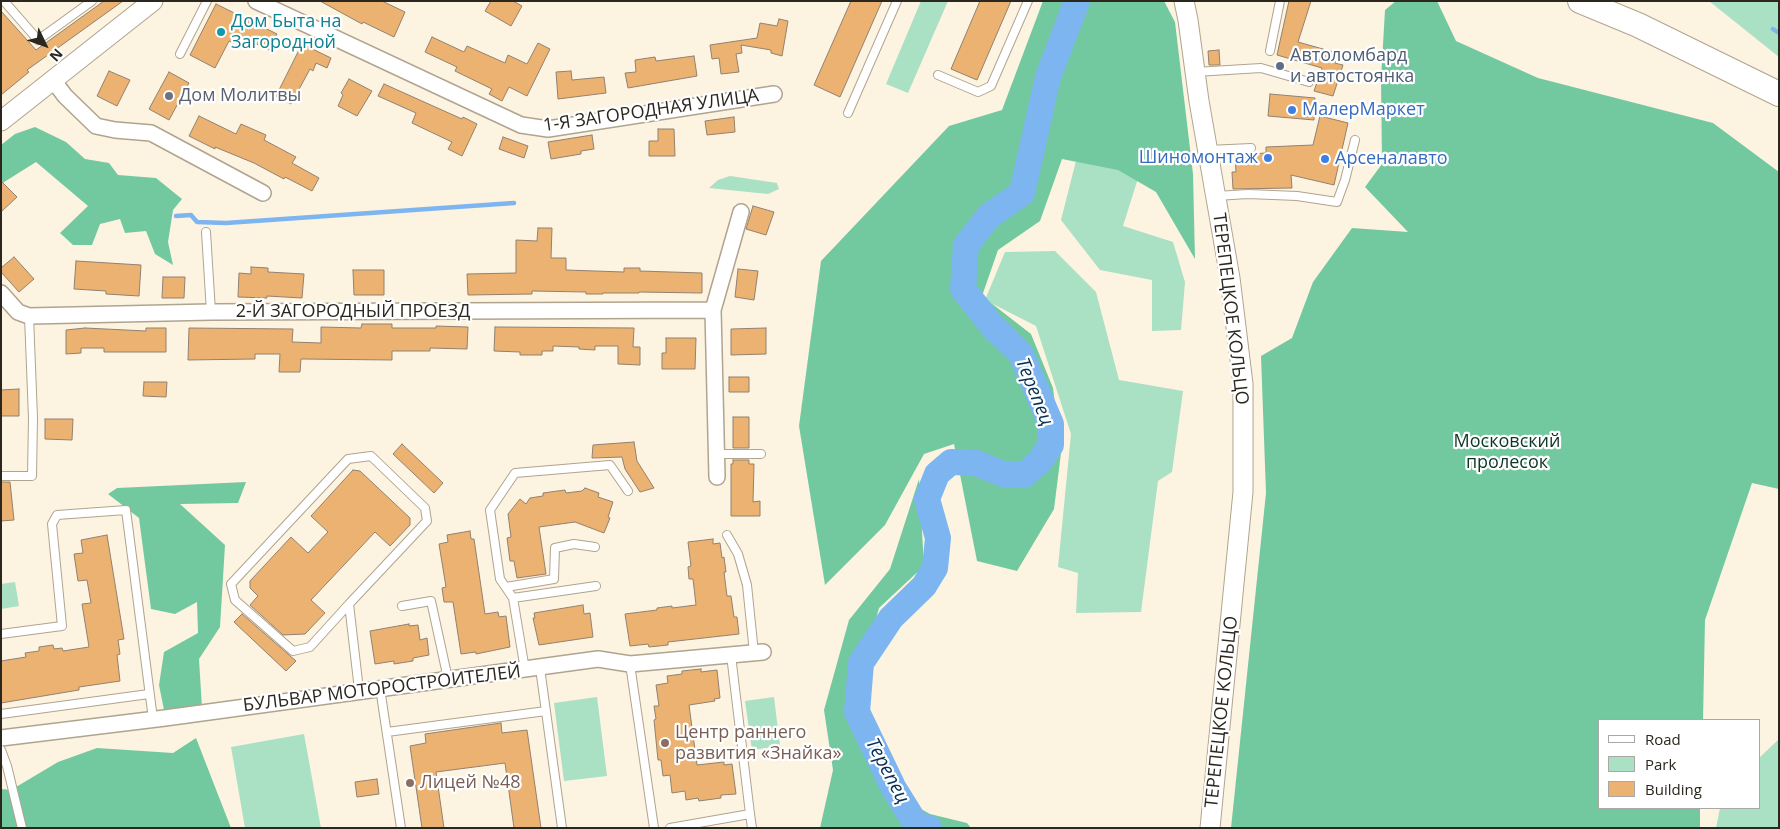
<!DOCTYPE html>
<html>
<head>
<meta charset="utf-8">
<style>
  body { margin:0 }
  #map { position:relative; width:1780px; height:829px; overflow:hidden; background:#fdf3e1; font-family:"Open Sans",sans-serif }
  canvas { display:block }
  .frame { position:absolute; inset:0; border:2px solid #2b261e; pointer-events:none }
  .legend { position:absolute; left:1598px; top:719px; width:162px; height:90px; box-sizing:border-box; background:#fff; border:1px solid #aaa8a5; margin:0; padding:6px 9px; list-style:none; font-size:15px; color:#2b261e }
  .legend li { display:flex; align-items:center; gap:10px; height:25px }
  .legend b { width:25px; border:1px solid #aaa8a5 }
  .north { position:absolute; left:20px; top:20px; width:50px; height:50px; -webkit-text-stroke:4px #fff; paint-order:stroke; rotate:132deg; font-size:14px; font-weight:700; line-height:20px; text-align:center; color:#2b261e }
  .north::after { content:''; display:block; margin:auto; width:18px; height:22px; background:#2b261e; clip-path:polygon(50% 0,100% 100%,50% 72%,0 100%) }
</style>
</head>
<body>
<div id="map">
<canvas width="1780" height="829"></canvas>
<div class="frame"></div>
<ul class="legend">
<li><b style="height:6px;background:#fff"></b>Road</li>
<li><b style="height:14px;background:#aae0c3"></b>Park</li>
<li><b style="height:14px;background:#ebb271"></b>Building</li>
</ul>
<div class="north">N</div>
</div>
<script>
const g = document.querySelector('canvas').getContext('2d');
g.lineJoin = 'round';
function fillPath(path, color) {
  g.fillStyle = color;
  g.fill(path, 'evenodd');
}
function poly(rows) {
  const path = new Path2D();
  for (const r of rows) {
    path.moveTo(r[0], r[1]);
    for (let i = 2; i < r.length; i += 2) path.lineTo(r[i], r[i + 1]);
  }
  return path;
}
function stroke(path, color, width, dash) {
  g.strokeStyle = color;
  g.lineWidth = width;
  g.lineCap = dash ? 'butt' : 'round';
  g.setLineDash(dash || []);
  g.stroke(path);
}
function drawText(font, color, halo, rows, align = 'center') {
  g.font = font + ' "Open Sans",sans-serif';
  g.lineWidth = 4.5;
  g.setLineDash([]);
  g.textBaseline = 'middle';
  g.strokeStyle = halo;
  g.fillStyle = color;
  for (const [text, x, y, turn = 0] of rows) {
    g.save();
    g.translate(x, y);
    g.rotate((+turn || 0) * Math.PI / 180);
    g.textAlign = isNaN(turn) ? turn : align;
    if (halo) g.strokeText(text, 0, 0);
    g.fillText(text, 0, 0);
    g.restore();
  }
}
fillPath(poly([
  [921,1,948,1,908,93,886,84],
  [1709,1,1779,1,1779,57],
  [1080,145,1140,172,1123,226,1173,242,1185,282,1181,330,1152,331,1152,280,1100,270,1061,220],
  [730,176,777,183,779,189,768,194,709,188,718,180],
  [1055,251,1096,292,1119,380,1183,391,1172,472,1158,481,1141,612,1076,613,1078,573,1058,567,1071,434,1036,326,985,300,1005,252],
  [15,582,19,606,1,609,1,584],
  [597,697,607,776,564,781,554,703],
  [774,697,780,746,752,750,745,701],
  [304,734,321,828,245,828,231,747],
  [1779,739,1779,828,1716,828,1720,808,1759,808,1759,758]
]), '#aae0c3');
fillPath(poly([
  [1043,1,1164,1,1175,22,1193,174,1195,259,1156,192,1118,170,1062,159,1040,221,998,250,982,296,1031,334,1053,388,1061,453,1054,509,1017,571,977,561,954,444,924,454,885,525,825,585,799,426,821,261,949,126,1002,110],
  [1396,1,1437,1,1456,41,1538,78,1713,123,1779,172,1779,489,1752,483,1705,620,1703,720,1599,720,1599,808,1700,808,1700,828,1231,828,1266,493,1261,356,1292,338,1313,282,1352,228,1408,232,1365,187,1382,164,1381,79,1385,10],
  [35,127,66,142,85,159,109,163,118,175,156,178,182,199,173,210,168,242,173,265,155,254,146,231,125,233,120,219,100,224,92,245,73,245,60,233,88,206,36,162,1,184,1,145,15,134],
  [919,479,924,566,879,608,858,683,903,799,930,814,967,823,971,828,820,828,833,770,824,710,849,620,890,569],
  [246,482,238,503,180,504,225,545,220,627,199,659,202,708,164,710,159,685,164,652,198,633,197,602,175,614,151,609,139,518,108,494,117,488],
  [196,738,231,828,1,828,1,789,11,790,58,762,97,748,173,753]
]), '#72c99f');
stroke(poly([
  [1773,29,1779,33],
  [176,216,191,215,197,222,226,223,514,203]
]), '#7db5f1', 4.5);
stroke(poly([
  [929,828,916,824,893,787,857,712,861,663,891,618,924,586,935,568,938,538,927,499,937,474,951,462,976,463,1003,474,1024,475,1039,462,1051,445,1051,424,1021,354,993,327,963,289,966,245,989,216,1022,193,1048,77,1077,1]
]), '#7db5f1', 26);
const building = poly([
  [104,1,123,1,27,70,29,72,1,95,1,11,36,50,104,1],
  [320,1,382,1,405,12,394,37,363,22,362,24,320,1],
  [491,1,513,1,522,6,511,26,485,11,491,1],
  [851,1,882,1,840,97,814,85,851,1],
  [980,1,1011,1,977,80,951,69,980,1],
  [1289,1,1311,1,1298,42,1337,53,1335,63,1343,65,1333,96,1314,91,1322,68,1277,55,1289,1],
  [216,4,277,34,269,50,238,35,234,43,229,41,215,68,190,55,216,4],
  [779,19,788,21,782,56,771,53,771,50,741,45,742,53,736,54,739,72,721,74,719,58,712,59,710,45,757,38,760,23,777,26,779,19],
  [432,37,464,52,467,46,505,63,508,55,527,64,538,43,550,49,527,96,509,87,502,101,489,94,492,89,455,71,457,67,425,52,432,37],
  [302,44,331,58,327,68,316,63,313,71,310,69,291,104,276,96,302,44],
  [1219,50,1220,65,1209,65,1208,51,1219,50],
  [694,56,697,76,628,88,625,73,636,72,635,60,655,57,656,61,694,56],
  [109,71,130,80,117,106,97,96,109,71],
  [571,71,572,80,604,77,606,93,558,99,556,72,571,71],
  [169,72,189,83,169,120,149,109,169,72],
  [349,79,372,91,357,116,338,106,343,95,341,93,349,79],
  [384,84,462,119,463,117,477,124,462,156,448,149,452,142,412,123,416,113,378,96,384,84],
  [1270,94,1315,98,1314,120,1268,116,1270,94],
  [199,116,236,134,241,124,266,135,264,140,296,157,292,163,319,178,312,191,285,177,284,179,254,163,215,147,215,149,189,136,199,116],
  [1320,116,1348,123,1334,185,1291,175,1292,188,1233,189,1232,172,1236,172,1235,155,1266,153,1266,147,1313,145,1320,116],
  [734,117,735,132,707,135,705,121,734,117],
  [658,129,674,129,675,156,649,156,649,141,658,141,658,129],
  [592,135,594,149,581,151,581,154,551,159,548,142,592,135],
  [503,137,528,146,524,158,499,149,503,137],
  [1,181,17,197,1,212,1,181],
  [753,206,774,212,766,235,746,229,753,206],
  [538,228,552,228,551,258,566,258,566,270,624,272,624,268,640,268,640,271,702,273,702,293,639,292,639,293,603,293,603,294,586,294,586,292,532,291,532,294,468,295,467,274,516,273,516,240,537,241,538,228],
  [14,257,34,279,19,292,1,272,1,268,14,257],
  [76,261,141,265,139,296,106,294,106,291,74,289,76,261],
  [251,267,268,268,268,272,304,274,302,298,267,296,267,298,238,297,239,273,251,274,251,267],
  [738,269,758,271,754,300,735,297,738,269],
  [353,270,384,270,384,295,354,295,353,270],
  [163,277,185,277,184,298,162,298,163,277],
  [362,324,392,324,392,328,436,328,436,326,468,327,467,349,430,348,430,351,392,351,392,360,301,359,300,372,279,372,280,354,255,354,255,359,188,360,189,328,293,329,292,342,321,343,321,327,361,328,362,324],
  [495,327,634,328,633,347,640,347,640,365,618,364,618,346,595,346,595,350,579,349,579,347,553,346,553,351,542,351,542,355,520,355,520,352,494,351,495,327],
  [85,328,146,331,146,328,166,328,166,352,104,352,104,348,81,348,81,353,66,354,66,330,85,328],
  [766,328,766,354,731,355,731,329,766,328],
  [666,338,696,338,695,369,662,369,662,353,666,353,666,338],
  [729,377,749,377,749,392,729,392,729,377],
  [144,382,167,382,166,397,143,396,144,382],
  [19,389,19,416,1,416,1,390,19,389],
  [733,417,749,417,749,448,733,448,733,417],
  [45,419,73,419,72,440,45,439,45,419],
  [634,442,637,461,654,488,640,492,625,469,622,457,592,458,593,445,634,442],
  [402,444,443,483,434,493,393,454,402,444],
  [733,460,749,460,749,464,754,464,753,502,760,501,760,516,731,516,731,464,733,464,733,460],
  [353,470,360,471,410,518,410,525,390,546,375,532,311,600,325,613,305,634,283,635,250,605,258,596,250,588,250,581,291,537,308,553,328,532,311,516,353,470],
  [1,482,10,482,14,520,1,521,1,482],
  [585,488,599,493,598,497,613,502,608,517,610,518,604,533,575,522,539,527,546,574,517,578,514,561,510,561,507,538,511,537,508,514,520,499,526,504,530,498,543,496,543,493,565,490,566,493,582,491,585,488],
  [470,531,471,539,474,539,485,614,498,612,499,617,506,616,510,647,476,654,476,652,461,654,453,602,444,602,442,588,446,587,439,544,448,542,447,535,470,531],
  [107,535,124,639,118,640,120,654,117,655,120,681,79,687,79,690,1,703,1,661,26,657,25,653,39,651,39,647,53,645,54,649,62,648,63,651,89,647,82,604,91,603,87,580,78,581,74,554,83,553,81,540,107,535],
  [713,539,713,544,720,543,722,558,724,557,726,572,724,572,727,596,731,596,734,617,737,617,739,634,668,642,668,645,649,647,648,644,630,646,625,614,657,610,657,608,672,606,672,608,696,605,693,579,689,579,688,567,691,566,688,542,713,539],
  [583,605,584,614,590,613,593,637,539,645,533,618,535,618,534,613,583,605],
  [242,614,296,661,286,671,234,622,242,614],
  [409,624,409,626,418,625,420,640,427,638,429,655,413,658,413,661,394,664,394,661,375,664,370,631,409,624],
  [701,669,701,672,717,670,720,698,714,699,715,701,689,705,697,765,724,762,724,765,732,764,736,794,721,795,721,798,699,801,698,798,686,800,685,791,672,793,670,775,663,776,661,760,658,760,654,720,656,719,654,706,659,706,656,685,668,683,667,676,682,674,682,671,701,669],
  [501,723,502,733,527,730,541,828,514,828,505,763,436,772,444,828,422,828,410,746,426,743,425,734,501,723],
  [377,779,379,794,357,797,355,782,377,779]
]);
fillPath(building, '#ebb271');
stroke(building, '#92816f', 1);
const service = poly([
  [4,1,38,40,92,1],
  [1270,51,1280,1],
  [180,54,207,1],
  [1195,72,1261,68,1309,82],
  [938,75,978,92,991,86,1028,1],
  [848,113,897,1],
  [1208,150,1251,148],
  [1216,196,1248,194,1297,196,1337,202,1345,180,1355,140],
  [206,232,211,312],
  [716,454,761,454],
  [1,476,32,476,33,418,29,316],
  [727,535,738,554,747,585,754,653],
  [506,587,554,579,555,548,574,544,595,547],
  [513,598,596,586],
  [349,604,310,647,293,651,235,600,231,584,348,459,371,456,425,508,427,521,349,604,359,690],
  [402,606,431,601,448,679],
  [1,634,62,626,52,524,57,515,126,510,153,719],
  [731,655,750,814],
  [630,664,654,828],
  [540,668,562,828],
  [525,670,513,598,500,579,490,510,515,473,610,465,628,491],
  [380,688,401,828],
  [1,714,149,694],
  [387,732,546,711],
  [1,750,7,766,22,828],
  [670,828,750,814,752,828]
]);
const minor = poly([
  [256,1,521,125,548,129,774,94],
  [53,80,65,96,96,126,115,130,151,133,263,193],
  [1,293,18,312,29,316,211,312,713,310],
  [717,477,713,310,741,212],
  [1,738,165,718,598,659,630,664,763,652]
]);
const tertiary = poly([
  [1184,1,1188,20,1199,101,1230,278,1243,384,1243,492,1210,828],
  [1,121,153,1]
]);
const primary = poly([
  [1580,1,1638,25,1779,94]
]);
stroke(service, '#b0a48f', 10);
stroke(minor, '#b0a48f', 18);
stroke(tertiary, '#b0a48f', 21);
stroke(primary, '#b0a48f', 26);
stroke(service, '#fff', 8);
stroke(minor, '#fff', 15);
stroke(tertiary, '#fff', 19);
stroke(primary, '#fff', 24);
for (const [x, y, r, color] of [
  [221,32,5,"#0f9aa8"],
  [1280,66,5,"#5c6f8a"],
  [169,96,5,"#6b7280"],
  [1292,110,5,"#3f7fe0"],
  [1268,158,5,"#3f7fe0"],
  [1325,159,5,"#3f7fe0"],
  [665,743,5,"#8d6e63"],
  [410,783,5,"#8d6e63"]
]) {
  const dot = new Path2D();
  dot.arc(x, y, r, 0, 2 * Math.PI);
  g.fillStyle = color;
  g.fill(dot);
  stroke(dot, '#fff', 2);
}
drawText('18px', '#0d838f', '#fff', [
  ["Дом Быта на",231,22],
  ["Загородной",231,43]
], 'left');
drawText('18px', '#4e5e75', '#fff', [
  ["Автоломбард",1290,56],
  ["и автостоянка",1290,77]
], 'left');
drawText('18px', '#5b616d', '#fff', [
  ["Дом Молитвы",179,96]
], 'left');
drawText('18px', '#366cbe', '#fff', [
  ["МалерМаркет",1302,110],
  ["Шиномонтаж",1258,158,"right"],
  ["Арсеналавто",1335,159]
], 'left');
drawText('18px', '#2b261e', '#fff', [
  ["1-Я ЗАГОРОДНАЯ УЛИЦА",651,111,-8],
  ["ТЕРЕПЕЦКОЕ КОЛЬЦО",1230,309,83],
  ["2-Й ЗАГОРОДНЫЙ ПРОЕЗД",353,312],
  ["БУЛЬВАР МОТОРОСТРОИТЕЛЕЙ",382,689,-7],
  ["ТЕРЕПЕЦКОЕ КОЛЬЦО",1222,712,-84]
]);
drawText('18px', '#0f3625', '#fff', [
  ["Московский",1507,442],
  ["пролесок",1507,463]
]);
drawText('18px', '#785e54', '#fff', [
  ["Центр раннего",675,733],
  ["развития «Знайка»",675,754],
  ["Лицей №48",420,783]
], 'left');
drawText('italic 19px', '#052f55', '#fff', [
  ["Терепец",1034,392,68],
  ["Терепец",887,771,62]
]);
</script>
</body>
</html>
